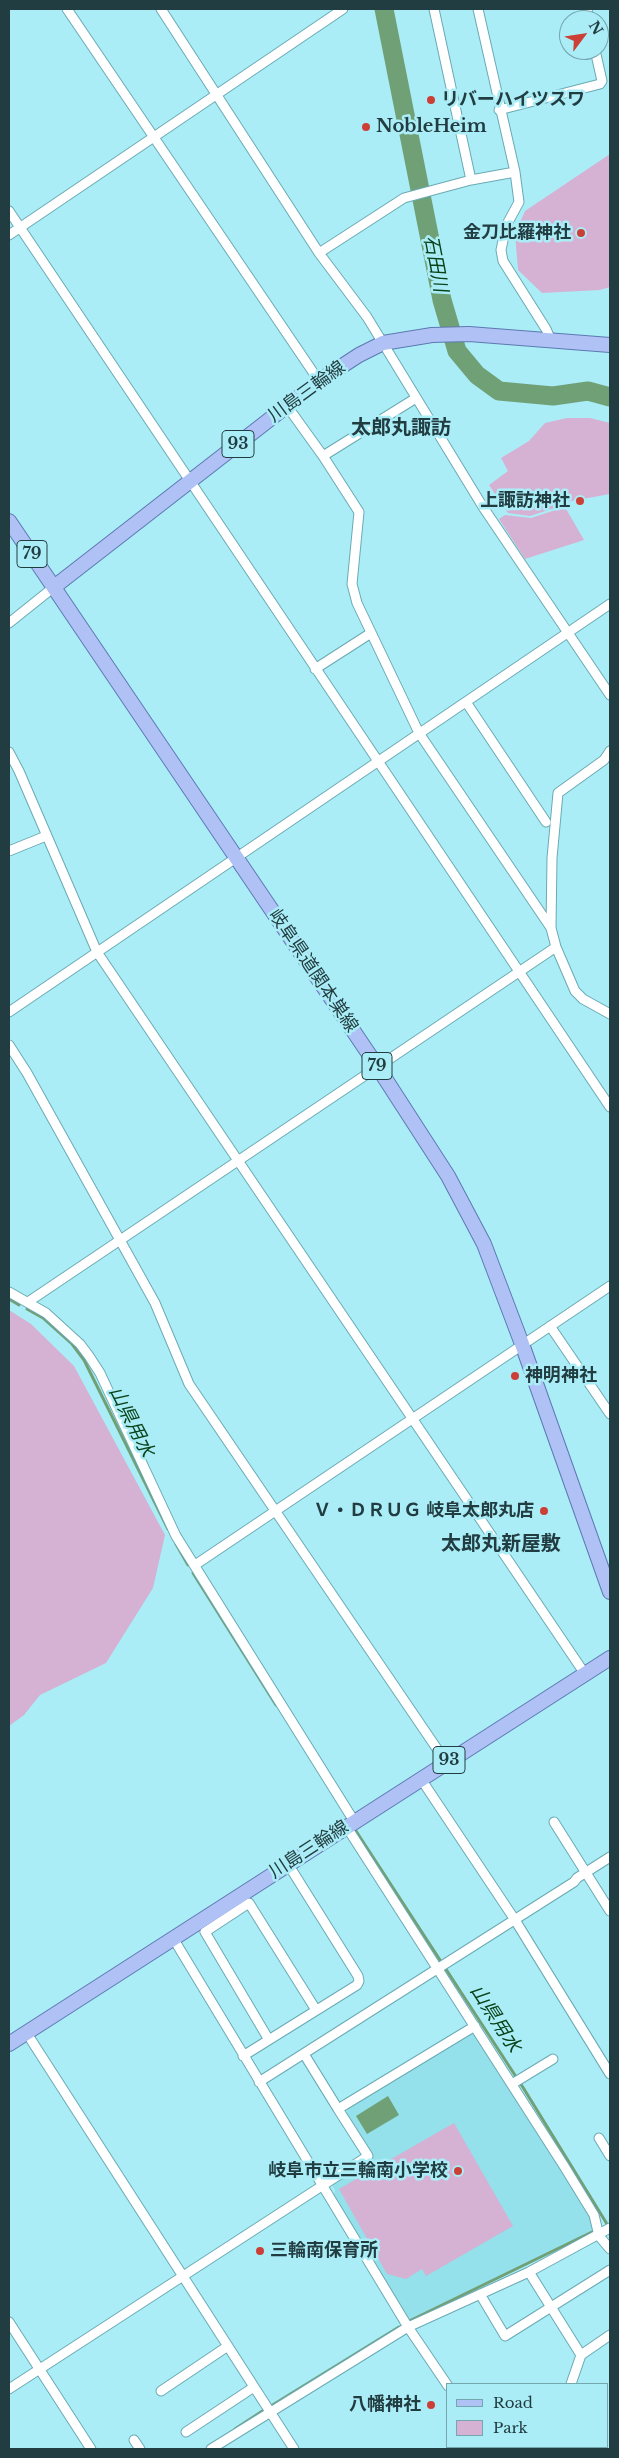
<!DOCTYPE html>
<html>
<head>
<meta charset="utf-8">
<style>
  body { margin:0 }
  #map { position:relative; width:619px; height:2458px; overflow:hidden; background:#abedf7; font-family:"Libre Baskerville",serif }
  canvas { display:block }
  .frame { position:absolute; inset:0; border:10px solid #223d41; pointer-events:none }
  .legend { position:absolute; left:446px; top:2383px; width:162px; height:65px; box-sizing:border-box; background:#abedf7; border:1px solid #74a7ae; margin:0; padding:6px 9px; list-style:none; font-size:15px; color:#223d41 }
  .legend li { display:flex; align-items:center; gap:10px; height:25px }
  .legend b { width:25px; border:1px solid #74a7ae }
  .north { position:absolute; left:559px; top:10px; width:50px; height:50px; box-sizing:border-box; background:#abedf7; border:1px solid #74a7ae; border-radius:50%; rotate:59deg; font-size:14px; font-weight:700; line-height:20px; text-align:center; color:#223d41 }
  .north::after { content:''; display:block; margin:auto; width:18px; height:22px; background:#cc3f36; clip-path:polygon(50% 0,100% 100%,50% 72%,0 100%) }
</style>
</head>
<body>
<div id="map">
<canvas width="619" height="2458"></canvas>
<div class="frame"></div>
<ul class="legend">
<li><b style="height:6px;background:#b0c2f5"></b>Road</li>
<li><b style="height:14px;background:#d5b1d3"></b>Park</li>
</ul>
<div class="north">N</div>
</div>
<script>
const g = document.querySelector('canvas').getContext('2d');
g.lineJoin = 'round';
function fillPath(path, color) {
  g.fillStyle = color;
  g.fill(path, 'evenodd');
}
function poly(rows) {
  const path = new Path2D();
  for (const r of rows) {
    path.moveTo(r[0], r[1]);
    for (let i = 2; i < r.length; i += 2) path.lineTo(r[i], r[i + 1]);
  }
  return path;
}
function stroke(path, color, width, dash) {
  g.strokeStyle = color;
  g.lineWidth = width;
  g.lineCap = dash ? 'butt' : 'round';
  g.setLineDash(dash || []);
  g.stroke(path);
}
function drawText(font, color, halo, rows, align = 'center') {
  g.font = font + ' "Libre Baskerville","Noto Sans JP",serif';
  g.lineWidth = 5;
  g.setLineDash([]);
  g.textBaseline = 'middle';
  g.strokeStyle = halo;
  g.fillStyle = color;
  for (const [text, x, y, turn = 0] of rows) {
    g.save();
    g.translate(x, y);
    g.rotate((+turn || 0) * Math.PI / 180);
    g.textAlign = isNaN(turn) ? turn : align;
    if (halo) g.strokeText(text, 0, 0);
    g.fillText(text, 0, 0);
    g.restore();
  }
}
fillPath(poly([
  [476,2031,594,2221,593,2231,407,2320,334,2196,335,2190,332,2185,373,2157,347,2113,348,2107]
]), '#94e0eb');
fillPath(poly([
  [610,154,610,287,600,290,542,293,518,270,515,234,525,211],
  [567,418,590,418,610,423,610,494,566,502,561,506,530,516,508,513,489,485,508,471,501,458,529,441,545,423],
  [565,507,584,540,525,559,499,519,505,515,531,518],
  [9,1310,31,1324,74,1366,165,1535,153,1588,106,1663,40,1695,24,1715,9,1726],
  [454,2123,513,2226,426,2276,422,2269,406,2279,387,2274,339,2189]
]), '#d5b1d3');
fillPath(poly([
  [388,2096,399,2115,367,2134,356,2116]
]), '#70a076');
stroke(poly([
  [9,1299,19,1305],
  [27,1309,43,1318,72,1344,84,1360,168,1529],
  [176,1544,188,1565],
  [193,1573,276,1705],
  [356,1831,524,2089,607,2224],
  [407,2322,592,2232],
  [271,2406,399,2327],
  [235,2429,264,2410]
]), '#70a076', 3);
stroke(poly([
  [384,9,442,300,457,351,477,375,499,391,553,396,588,391,610,397]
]), '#70a076', 19);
const street = poly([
  [67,9,319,381],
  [161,9,319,253,367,317,483,507,610,695],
  [434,9,471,180],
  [478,9,515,172,519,202,506,226,501,250,503,261,546,329,551,340],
  [587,9,589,20],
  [499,110,600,84,602,81,595,50],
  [9,211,610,1107],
  [9,235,343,9],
  [319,253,404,198,471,180,515,172],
  [287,406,323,456,359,512,352,584,357,603,419,733,551,928],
  [323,456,416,398],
  [9,623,54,587],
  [315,669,371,633],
  [466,702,546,822],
  [610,751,604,760,558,793,552,858,551,928,556,947,575,991,583,999,610,1014],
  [9,752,19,771,97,952,585,1674],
  [9,851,46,836],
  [9,1012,610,604],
  [9,1045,27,1073,155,1303,189,1384,446,1762],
  [9,1292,46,1313,80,1344,89,1356,100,1373,176,1536,354,1821],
  [28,1302,556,947],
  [550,1326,610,1414],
  [195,1565,610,1286],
  [421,1779,515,1920,610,2074],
  [554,1822,610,1911],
  [346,1826,564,2166,594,2215,599,2236,610,2249],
  [173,1938,408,2327,448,2386],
  [26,2032,294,2449],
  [269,2040,205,1932,249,1903,316,2010],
  [304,2054,338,2109],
  [243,2056,357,1985,359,1981,358,1976,288,1864],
  [259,2082,574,1882,577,1878,610,1857],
  [512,2084,553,2059],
  [599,2138,610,2156],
  [529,2272,581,2355,571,2384],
  [480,2294,505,2336,610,2270],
  [9,2322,91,2449],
  [581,2355,610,2335],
  [9,2389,368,2156,338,2109,475,2026],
  [161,2391,228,2346],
  [186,2432,254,2387],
  [134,2440,140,2449],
  [488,2447,490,2449],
  [211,2449,408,2327,529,2272,610,2228],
  [562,2449,562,2447]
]);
const primary = poly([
  [9,521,377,1066,448,1176,484,1244,522,1344,610,1592],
  [54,587,319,381,359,355,383,343,432,335,469,334,610,345],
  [9,2044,610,1658]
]);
stroke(street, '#6aaab4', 11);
stroke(primary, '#5c79b1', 16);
stroke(street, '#fff', 9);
stroke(primary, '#b0c2f5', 14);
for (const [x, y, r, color] of [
  [431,100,5,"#cc3f36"],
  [366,127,5,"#cc3f36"],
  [581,233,5,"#cc3f36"],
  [580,501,5,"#cc3f36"],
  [515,1376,5,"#cc3f36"],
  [544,1511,5,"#cc3f36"],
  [458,2171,5,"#cc3f36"],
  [260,2251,5,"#cc3f36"],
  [431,2405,5,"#cc3f36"]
]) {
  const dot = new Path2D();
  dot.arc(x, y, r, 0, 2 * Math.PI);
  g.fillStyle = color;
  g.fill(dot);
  stroke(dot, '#abedf7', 2);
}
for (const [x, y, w] of [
  [238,444,32],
  [32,554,30],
  [377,1066,30],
  [449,1760,32]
]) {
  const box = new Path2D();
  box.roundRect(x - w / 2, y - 13.5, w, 27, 4);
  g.fillStyle = '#abedf7';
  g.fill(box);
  stroke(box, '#223d41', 1);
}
drawText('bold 16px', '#223d41', null, [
  ["93",238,444],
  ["79",32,554],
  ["79",377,1066],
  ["93",449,1760]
]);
drawText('bold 18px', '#223d41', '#abedf7', [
  ["リバーハイツスワ",441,100,"left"],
  ["NobleHeim",376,127,"left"],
  ["金刀比羅神社",571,233],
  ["上諏訪神社",570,501],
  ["神明神社",525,1376,"left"],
  ["Ｖ・ＤＲＵＧ 岐阜太郎丸店",534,1511],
  ["岐阜市立三輪南小学校",448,2171],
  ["三輪南保育所",270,2251,"left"],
  ["八幡神社",421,2405]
], 'right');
drawText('18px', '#223d41', '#abedf7', [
  ["川島三輪線",307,392,-36],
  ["岐阜県道関本巣線",313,971,56],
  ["川島三輪線",309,1850,-33]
]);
drawText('italic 19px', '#0a431a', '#abedf7', [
  ["石田川",435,264,79],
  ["山県用水",131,1422,63],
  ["山県用水",495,2019,57]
]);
drawText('bold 20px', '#223d41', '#abedf7', [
  ["太郎丸諏訪",401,428],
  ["太郎丸新屋敷",501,1544]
]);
</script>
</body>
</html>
